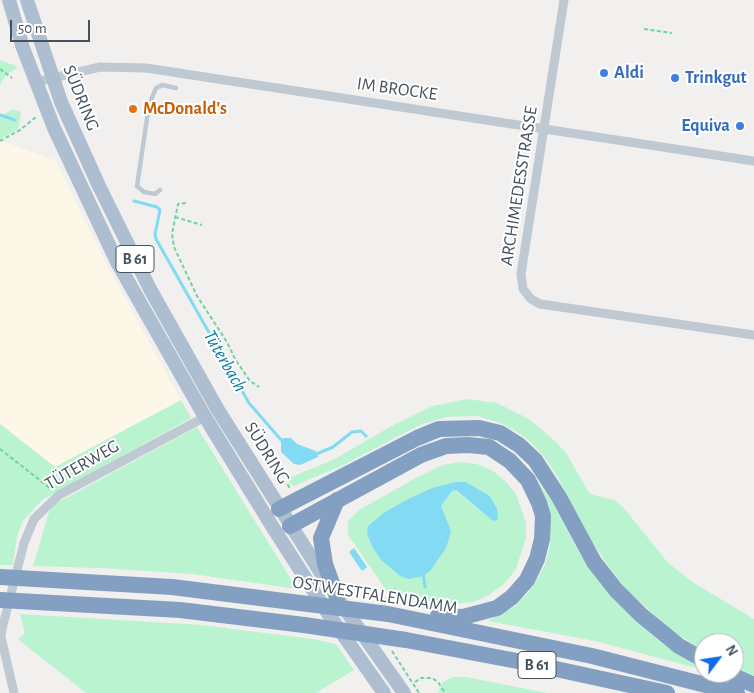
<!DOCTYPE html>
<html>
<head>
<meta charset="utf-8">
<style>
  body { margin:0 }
  #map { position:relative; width:754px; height:693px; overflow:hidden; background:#f2efef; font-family:"Alegreya Sans",sans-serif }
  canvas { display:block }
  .north { position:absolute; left:694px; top:633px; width:50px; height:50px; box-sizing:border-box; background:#fff; border:1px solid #b5babf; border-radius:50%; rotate:59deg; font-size:14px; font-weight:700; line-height:20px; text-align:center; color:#45525e }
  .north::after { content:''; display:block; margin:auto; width:18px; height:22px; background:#0b6cef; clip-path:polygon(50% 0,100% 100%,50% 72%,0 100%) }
  .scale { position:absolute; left:10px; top:20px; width:80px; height:22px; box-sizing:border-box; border:2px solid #45525e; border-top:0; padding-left:6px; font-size:15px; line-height:18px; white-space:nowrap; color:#45525e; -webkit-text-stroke:4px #fff; paint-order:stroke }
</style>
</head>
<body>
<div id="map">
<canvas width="754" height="693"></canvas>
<div class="north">N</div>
<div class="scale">50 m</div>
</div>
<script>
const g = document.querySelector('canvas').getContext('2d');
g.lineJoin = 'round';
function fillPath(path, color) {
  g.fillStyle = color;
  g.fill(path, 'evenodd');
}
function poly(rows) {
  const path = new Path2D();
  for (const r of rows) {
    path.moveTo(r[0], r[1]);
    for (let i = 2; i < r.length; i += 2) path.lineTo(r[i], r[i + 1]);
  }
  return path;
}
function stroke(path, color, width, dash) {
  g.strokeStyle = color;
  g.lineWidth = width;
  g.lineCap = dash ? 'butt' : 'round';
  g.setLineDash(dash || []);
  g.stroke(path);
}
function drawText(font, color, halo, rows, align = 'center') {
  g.font = font + ' "Alegreya Sans",sans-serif';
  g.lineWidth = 4;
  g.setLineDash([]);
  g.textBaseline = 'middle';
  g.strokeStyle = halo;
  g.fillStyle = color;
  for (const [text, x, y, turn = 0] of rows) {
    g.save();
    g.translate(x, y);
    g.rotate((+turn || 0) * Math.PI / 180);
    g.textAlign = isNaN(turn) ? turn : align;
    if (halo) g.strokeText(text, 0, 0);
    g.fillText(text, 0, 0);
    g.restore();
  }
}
fillPath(poly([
  [0,140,56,161,105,262,181,400,55,467,0,424]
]), '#fdf7e7');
fillPath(poly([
  [0,60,18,67,5,76,0,85],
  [13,109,21,112,18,129,0,139,0,117],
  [467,399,497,403,529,419,555,441,566,453,590,494,614,500,623,507,668,563,694,583,754,619,754,677,734,668,734,643,704,643,704,651,671,630,628,591,609,567,591,540,557,476,543,455,525,437,503,424,478,416,447,417,422,424,341,466,294,486,286,479,333,460,397,423,433,406],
  [181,400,191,418,42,500,23,521,17,536,13,565,0,565,0,424,55,467],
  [197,427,297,589,192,574,100,568,33,566,49,512,55,504],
  [461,462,477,464,493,471,506,482,516,494,526,523,526,538,516,569,505,583,489,595,473,602,454,604,397,597,387,591,348,535,348,521,359,510,416,478,443,465],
  [455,482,466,482,490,496,492,520,455,490,452,491,441,506,439,559,423,576,400,576,382,561,410,498,432,488],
  [534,476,552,501,580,554,611,595,633,619,663,644,704,670,595,641,488,621,515,606,529,592,545,565,550,547,550,519],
  [20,614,201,625,313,639,336,644,354,670,316,693,86,693,18,639,25,633],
  [453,677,466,677,547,693,438,693,443,682]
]), '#baf3d0');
fillPath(poly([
  [283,438,291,438,297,444,316,451,318,457,300,465,294,464,281,452,281,440],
  [455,482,466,482,490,496,497,509,498,519,495,521,492,520,456,490,452,491,441,506,451,531,446,548,431,570,423,576,409,579,400,576,382,561,373,548,367,534,368,526,385,512,410,498,432,488],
  [354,548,367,567,362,571,349,552]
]), '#83daf3');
stroke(poly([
  [0,115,15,120],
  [134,201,157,207,160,210,155,234,156,239,249,403,282,441],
  [314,455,333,447,352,432,361,431,366,436],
  [423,573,425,587]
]), '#83daf3', 3);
stroke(poly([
  [644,29,672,33],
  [0,69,12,78],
  [0,141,20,130,36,117],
  [186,203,178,204,172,234,174,247,197,296,227,342,235,359,250,381,259,387],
  [175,217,202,225],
  [0,449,51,489],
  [276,479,287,483,290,489],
  [392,651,419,693],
  [415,682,421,678,432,678,438,682,445,693]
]), '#6fd3a3', 2, [4, 2.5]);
stroke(poly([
  [160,190,155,194,144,192,137,186,149,105,156,88,162,85,176,88]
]), '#bec9d2', 4.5);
stroke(poly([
  [564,0,521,274,523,289,531,299,540,304,754,335],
  [36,82,100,67,146,68,754,161],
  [14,693,1,637,2,629,24,543,34,519,59,495,205,417]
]), '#bec9d2', 9);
stroke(poly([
  [9,0,23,48,54,128,117,262,205,417,272,526,327,612,384,693],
  [27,0,61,102,99,186,150,289,218,410,328,584],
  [340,602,404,693]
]), '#acbed0', 14);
stroke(poly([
  [337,500,321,538,325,564,337,597],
  [279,509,417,438,439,429,479,428,500,433,519,445,535,460,559,497,594,562,616,590,641,615,679,646,704,660],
  [290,526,421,455,446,446,468,445,489,447,510,461,528,480,539,503,543,516,542,539,537,559,527,580,512,597,497,608,463,617,438,616],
  [0,577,172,587,388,614,592,656,737,693],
  [0,600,180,610,304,625,406,640,533,664,667,693],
  [727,673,754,685]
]), '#83a0c2', 16);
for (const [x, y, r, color] of [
  [604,73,5,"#3f7fe0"],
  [675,78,5,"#3f7fe0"],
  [133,109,5,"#e8710a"],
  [740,126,5,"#3f7fe0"]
]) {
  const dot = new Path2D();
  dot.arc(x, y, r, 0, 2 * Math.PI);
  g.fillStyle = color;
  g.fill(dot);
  stroke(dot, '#fff', 2);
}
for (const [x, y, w] of [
  [135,259,38],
  [537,665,38]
]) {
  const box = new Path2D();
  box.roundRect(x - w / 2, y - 13.5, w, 27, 4);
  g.fillStyle = '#fff';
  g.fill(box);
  stroke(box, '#45525e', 1);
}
drawText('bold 16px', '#45525e', null, [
  ["B 61",135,259],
  ["B 61",537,665]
]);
drawText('bold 18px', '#366cbe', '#fff', [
  ["Aldi",614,73],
  ["Trinkgut",685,78],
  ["Equiva",730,126,"right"]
], 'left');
drawText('18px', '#45525e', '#fff', [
  ["IM BROCKE",397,89,8],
  ["SÜDRING",81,98,68],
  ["ARCHIMEDESSTRASSE",519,186,-81],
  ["SÜDRING",267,453,58],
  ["TÜTERWEG",82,465,-30],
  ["OSTWESTFALENDAMM",375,595,9]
]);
drawText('bold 18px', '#c56008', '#fff', [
  ["McDonald's",143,109]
], 'left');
drawText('italic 19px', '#037a9c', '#fff', [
  ["Tüterbach",225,361,60]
]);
</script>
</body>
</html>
